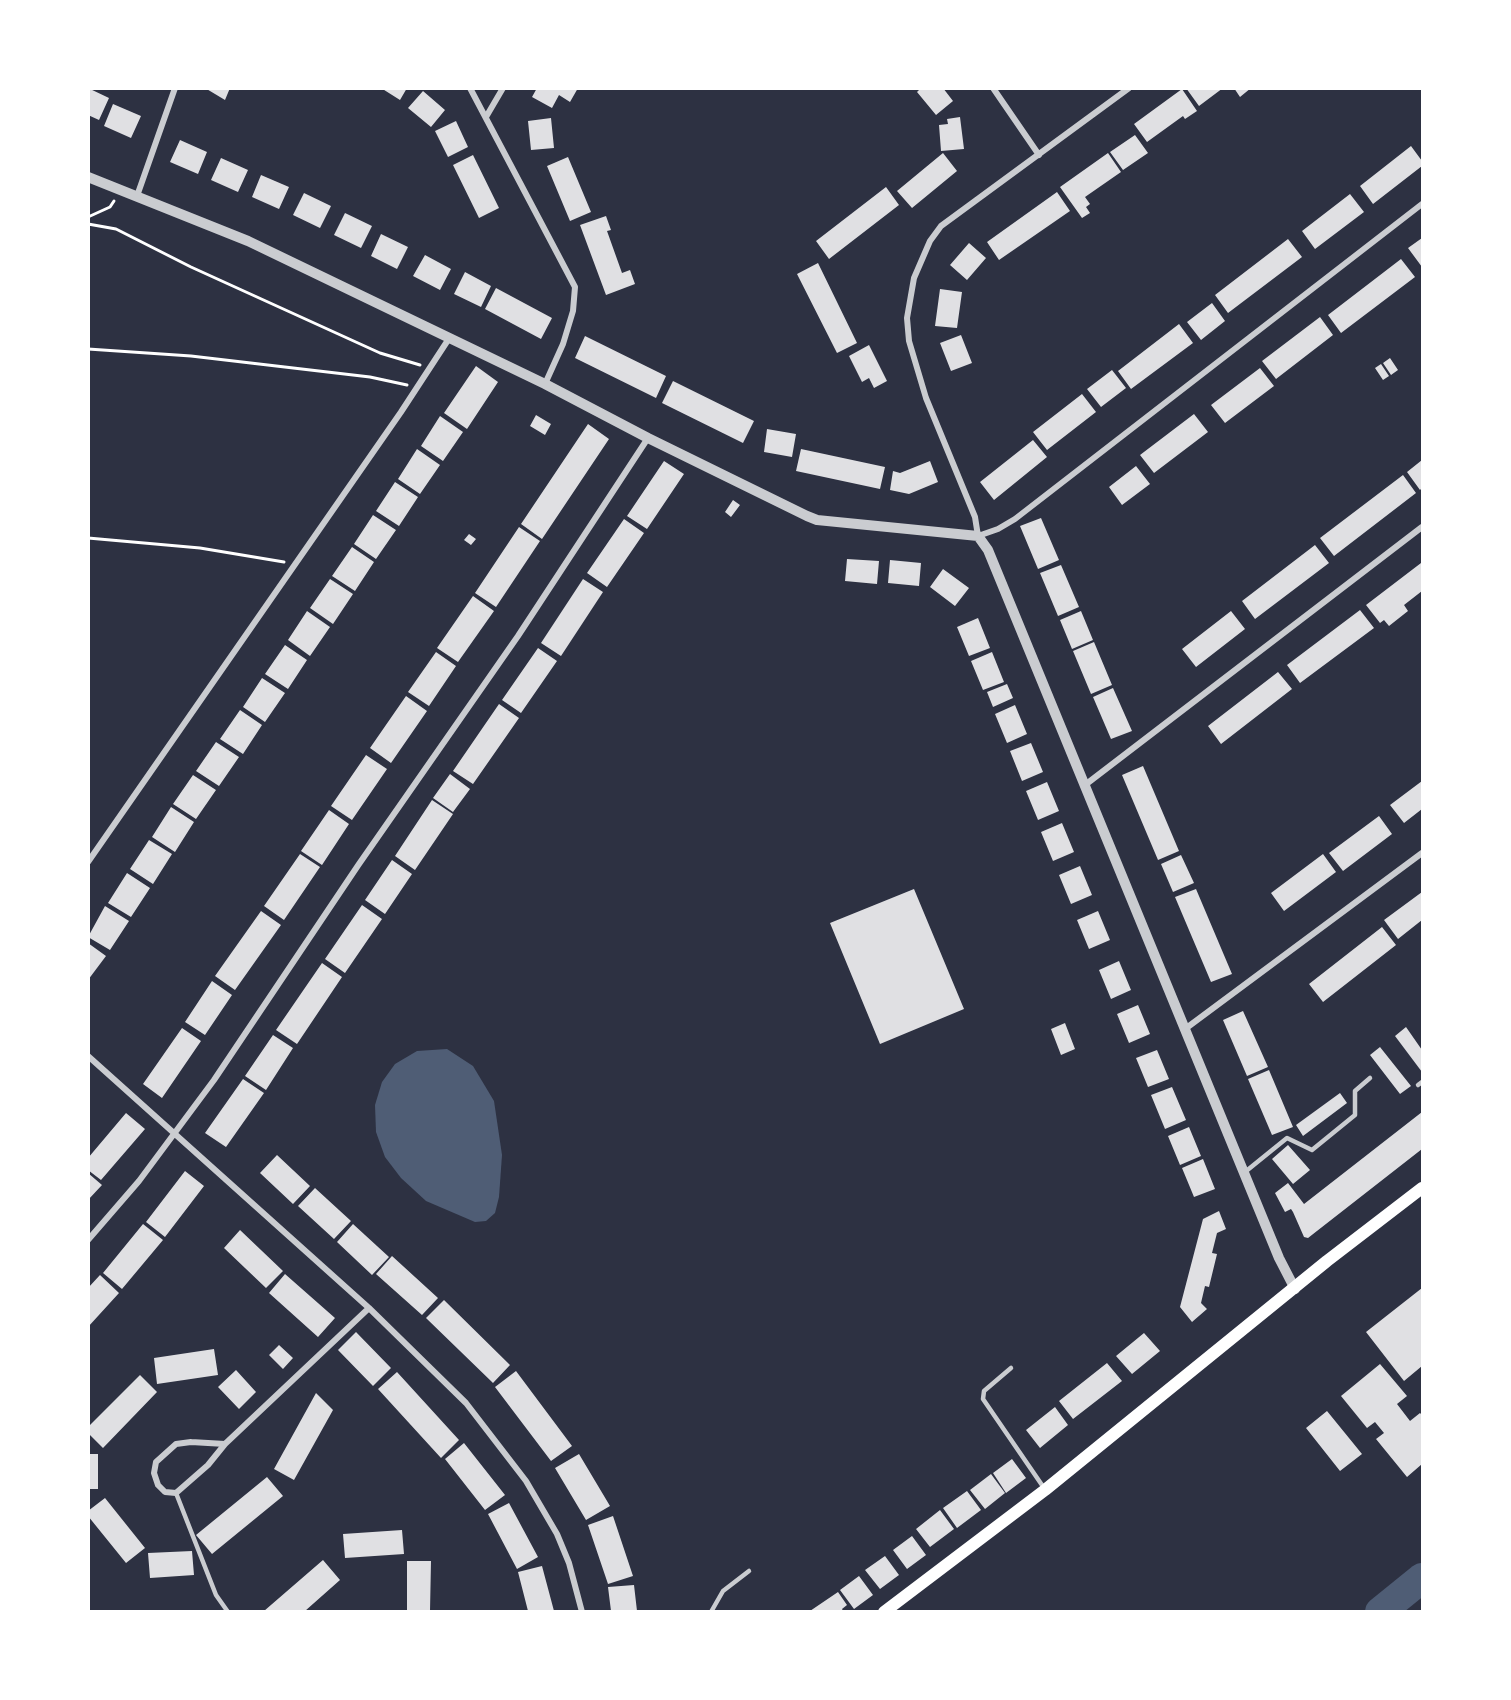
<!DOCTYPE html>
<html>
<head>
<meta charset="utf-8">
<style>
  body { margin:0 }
  #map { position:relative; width:1511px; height:1700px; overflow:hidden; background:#2d3142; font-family:Roboto,sans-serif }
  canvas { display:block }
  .frame { position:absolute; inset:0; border:90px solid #fff; pointer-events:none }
</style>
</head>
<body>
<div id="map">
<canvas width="1511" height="1700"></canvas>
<div class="frame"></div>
</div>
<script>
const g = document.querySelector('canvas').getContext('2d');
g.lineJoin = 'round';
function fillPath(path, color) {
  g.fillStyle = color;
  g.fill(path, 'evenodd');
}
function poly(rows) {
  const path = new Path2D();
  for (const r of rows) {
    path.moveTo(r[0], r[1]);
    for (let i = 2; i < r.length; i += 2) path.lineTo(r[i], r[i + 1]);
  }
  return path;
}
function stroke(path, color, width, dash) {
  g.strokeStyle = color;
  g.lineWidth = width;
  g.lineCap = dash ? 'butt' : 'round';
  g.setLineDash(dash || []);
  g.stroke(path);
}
fillPath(poly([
  [447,1049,473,1066,494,1101,502,1155,499,1197,495,1213,486,1221,475,1222,426,1201,401,1178,385,1157,376,1132,375,1105,382,1082,395,1064,417,1051]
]), '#4f5d75');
stroke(poly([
  [1380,1612,1422,1578]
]), '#4f5d75', 30);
fillPath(poly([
  [88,88,109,98,99,120,88,115],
  [205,88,230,88,225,100],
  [381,88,407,88,400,100],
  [537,88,578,88,570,102,559,95,552,108,532,97],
  [921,88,943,88,953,101,936,115,917,92],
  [1186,88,1223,88,1199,106],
  [1234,88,1251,88,1240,97],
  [1182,89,1197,111,1185,119,1183,116,1147,142,1134,124],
  [423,91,445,110,431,127,408,108],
  [113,104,141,116,131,138,104,126],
  [960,117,964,149,941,151,939,125,948,124,947,119],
  [551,118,554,148,531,150,528,121],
  [456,121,468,147,448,157,435,131],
  [1135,135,1148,153,1123,170,1110,152],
  [180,140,207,152,198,174,170,162],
  [1411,146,1422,161,1422,166,1373,204,1360,186],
  [943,153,957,171,912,208,897,191],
  [1108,153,1121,172,1085,197,1090,204,1086,207,1090,213,1082,218,1060,187],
  [473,155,499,208,479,218,453,165],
  [568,157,591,212,570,221,547,166],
  [221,158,248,170,238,192,211,180],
  [261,175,289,187,279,209,252,197],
  [886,187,899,205,829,259,816,241],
  [1057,192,1070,211,999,260,987,242],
  [304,193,331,206,320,228,293,215],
  [1350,194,1364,212,1315,249,1302,231],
  [345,213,372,226,361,248,334,235],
  [606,216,611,230,607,231,622,273,630,270,635,284,606,295,580,225],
  [381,234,408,247,397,269,371,256],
  [1422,238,1422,267,1408,248],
  [1288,239,1302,257,1228,313,1215,295],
  [969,243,986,258,967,280,950,265],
  [425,255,451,269,440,290,413,276],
  [1401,259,1415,277,1341,333,1328,315],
  [818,263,857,343,837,353,797,274],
  [465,272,491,286,481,307,454,294],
  [496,288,552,318,541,339,485,309],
  [940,289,962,292,957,328,935,326],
  [1212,303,1225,321,1201,340,1187,322],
  [1320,317,1333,335,1276,379,1262,361],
  [1179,324,1193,343,1131,389,1118,371],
  [961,335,972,363,951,371,940,343],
  [585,336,666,376,656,398,575,358],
  [869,345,887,381,874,388,869,378,862,382,849,356],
  [1390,358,1398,370,1391,375,1383,363],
  [1381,364,1389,376,1383,380,1375,368],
  [476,366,498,382,467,429,444,413],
  [1260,368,1274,386,1225,423,1211,405],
  [1112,370,1126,388,1101,407,1087,389],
  [673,381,754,421,743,443,662,403],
  [1082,394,1096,412,1047,450,1033,432],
  [1194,414,1208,432,1154,473,1140,455],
  [536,415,551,424,545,435,530,426],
  [440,416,463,432,443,461,421,446],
  [588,424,609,439,542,539,521,524],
  [767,429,796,434,792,457,764,452],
  [1033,440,1047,457,994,500,980,482],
  [417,449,440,465,420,494,398,479],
  [801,449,885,467,880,489,796,471],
  [1422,460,1422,488,1420,490,1407,472],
  [664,461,684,474,647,529,627,516],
  [930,461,938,482,909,494,890,490,893,471,900,473],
  [1136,466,1150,484,1122,505,1109,487],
  [1403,475,1416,493,1334,556,1320,538],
  [395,482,418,497,399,526,376,511],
  [733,500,740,505,731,517,725,512],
  [373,515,396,530,376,559,354,544],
  [1041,518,1059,560,1038,569,1020,526],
  [624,519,644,533,607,587,587,573],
  [519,527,540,541,496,607,475,593],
  [469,534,476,539,471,545,464,540],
  [1315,545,1329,563,1255,619,1242,601],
  [352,547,374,562,355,591,332,576],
  [847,559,879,561,877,584,845,581],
  [890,560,921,563,919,586,888,583],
  [1421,563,1422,591,1404,605,1408,611,1389,626,1384,620,1380,623,1366,605],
  [1061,565,1079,607,1058,616,1040,573],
  [943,569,969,588,955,606,930,587],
  [330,579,353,594,333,624,310,608],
  [583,579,603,592,561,656,541,643],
  [473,596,494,611,458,662,437,648],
  [1360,610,1374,628,1300,683,1287,665],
  [307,611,330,627,310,656,288,640],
  [1081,611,1093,640,1072,649,1060,620],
  [1231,611,1245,629,1196,667,1182,649],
  [978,618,990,648,969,656,957,627],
  [1094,642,1112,685,1091,694,1073,651],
  [285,645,307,660,288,689,265,674],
  [538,648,557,661,521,713,502,700],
  [436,652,456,666,429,706,408,692],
  [992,652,1004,682,983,690,971,661],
  [1278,672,1292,689,1221,744,1208,726],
  [262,678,285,693,265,722,243,707],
  [1007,684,1013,698,993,707,987,692],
  [1113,688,1132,731,1111,739,1093,697],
  [406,696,427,711,391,763,370,748],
  [499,704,519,718,473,784,453,771],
  [1015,705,1027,734,1007,743,995,714],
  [240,710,262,725,243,754,220,739],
  [216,742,239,757,219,786,196,771],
  [1031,743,1043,772,1022,781,1010,751],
  [366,755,387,769,352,820,331,806],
  [1143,766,1179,851,1158,860,1122,775],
  [450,774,470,789,453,812,433,798],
  [193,775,216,790,196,819,173,804],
  [1422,781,1422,809,1404,823,1390,805],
  [1047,782,1059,811,1038,820,1026,791],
  [432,800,453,814,415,870,395,856],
  [171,807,194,822,175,852,152,837],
  [329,810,349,824,322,865,301,851],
  [1379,816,1392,834,1343,871,1329,853],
  [1062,823,1074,852,1053,861,1041,832],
  [149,840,172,854,153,884,130,869],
  [300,854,320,867,284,920,264,906],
  [1323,854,1336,872,1284,911,1271,893],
  [1181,855,1194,883,1173,892,1161,864],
  [392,860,412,874,385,914,365,900],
  [1080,866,1092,895,1071,904,1059,875],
  [127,873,150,888,131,917,108,903],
  [914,889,964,1009,880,1044,830,923],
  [1196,889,1232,974,1211,982,1175,897],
  [1422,892,1422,920,1398,939,1384,920],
  [362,905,382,919,345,973,325,959],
  [105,906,129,921,110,950,88,937],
  [261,911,281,925,235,990,215,976],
  [1098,911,1110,940,1089,949,1077,920],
  [1382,927,1396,945,1323,1002,1309,984],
  [88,943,106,956,88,980],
  [1119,961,1131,990,1111,999,1099,970],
  [322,963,342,977,297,1044,276,1030],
  [212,981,232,995,205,1035,185,1022],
  [1138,1005,1150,1034,1129,1043,1117,1014],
  [1243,1011,1268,1067,1247,1076,1223,1020],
  [1065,1023,1075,1049,1061,1055,1051,1029],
  [1406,1027,1422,1050,1422,1072,1395,1036],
  [182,1028,201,1041,162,1098,143,1084],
  [273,1035,293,1048,266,1090,245,1076],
  [1380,1047,1411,1086,1400,1094,1370,1055],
  [1157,1050,1169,1079,1148,1087,1136,1058],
  [1269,1070,1293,1127,1272,1135,1248,1079],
  [243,1079,264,1093,226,1147,205,1133],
  [1172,1087,1186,1120,1165,1129,1151,1095],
  [1340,1093,1347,1103,1303,1136,1296,1125],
  [1422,1112,1422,1149,1308,1238,1304,1237,1293,1212,1291,1209,1285,1212,1275,1193,1288,1183,1304,1204],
  [126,1113,145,1129,101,1180,88,1170,88,1158],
  [1189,1127,1201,1156,1180,1165,1168,1136],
  [1288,1145,1310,1170,1293,1184,1272,1159],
  [277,1155,310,1186,293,1204,260,1173],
  [1203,1159,1215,1189,1194,1197,1182,1168],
  [185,1171,204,1186,165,1237,146,1222],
  [88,1173,102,1185,88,1200],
  [315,1188,351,1221,334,1239,298,1206],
  [1219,1211,1226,1229,1217,1233,1212,1253,1217,1254,1209,1287,1205,1286,1201,1303,1207,1309,1192,1322,1180,1307,1203,1219],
  [143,1224,163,1240,122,1289,103,1273],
  [353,1224,389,1257,372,1275,337,1242],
  [240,1230,283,1271,266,1288,224,1248],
  [392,1256,438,1298,422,1315,376,1274],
  [285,1274,335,1318,318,1337,269,1293],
  [100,1275,119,1293,88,1327,88,1288],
  [1422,1288,1422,1366,1404,1381,1366,1332],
  [444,1300,510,1365,493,1383,426,1318],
  [356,1332,391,1368,373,1386,338,1350],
  [1144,1333,1160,1351,1132,1374,1116,1356],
  [279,1345,293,1358,283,1369,269,1355],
  [214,1349,218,1375,157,1384,154,1358],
  [1107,1363,1122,1381,1073,1419,1059,1401],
  [1380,1364,1407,1396,1397,1404,1410,1421,1420,1413,1422,1415,1422,1464,1407,1477,1376,1439,1384,1433,1375,1422,1367,1428,1341,1396],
  [236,1370,256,1392,239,1409,218,1387],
  [516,1371,572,1446,551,1461,495,1387],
  [397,1372,459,1440,441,1458,378,1389],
  [140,1375,157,1392,103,1448,88,1433,88,1427],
  [316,1393,333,1410,294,1480,274,1469],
  [1055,1407,1068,1425,1040,1448,1026,1430],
  [1327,1411,1362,1454,1340,1471,1306,1428],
  [464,1443,505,1495,485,1510,445,1459],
  [88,1454,98,1454,98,1489,88,1489],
  [579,1454,610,1506,586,1520,555,1468],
  [1012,1459,1026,1478,1006,1493,993,1473],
  [991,1474,1005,1493,985,1509,970,1490],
  [267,1477,283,1496,212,1554,196,1535],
  [967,1491,981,1510,957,1528,943,1508],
  [105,1498,145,1548,126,1563,88,1516,88,1511],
  [509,1503,538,1557,517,1569,488,1514],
  [940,1510,954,1529,930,1547,916,1529],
  [613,1516,633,1576,608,1584,588,1525],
  [402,1530,404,1554,345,1558,343,1534],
  [912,1536,926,1555,907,1569,893,1550],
  [192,1551,194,1575,150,1578,148,1553],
  [885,1556,899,1575,880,1589,865,1570],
  [323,1560,340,1580,305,1611,264,1611],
  [407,1561,431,1561,430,1611,407,1611],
  [542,1566,554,1611,528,1611,518,1572],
  [859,1576,873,1595,854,1609,840,1590],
  [634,1585,637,1611,611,1611,608,1587],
  [838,1592,847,1605,842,1609,843,1611,810,1611]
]), '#e0e0e3');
stroke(poly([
  [88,217,110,207,114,201],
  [88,224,116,229,191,267,380,353,420,365],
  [88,349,191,356,370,377,407,385],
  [88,538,200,548,284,562]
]), '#fff', 3);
stroke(poly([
  [1418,1085,1422,1082],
  [1245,1172,1287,1138,1312,1150,1355,1115,1355,1091,1370,1078],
  [1011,1368,984,1391,983,1399,1044,1488],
  [176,1493,216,1595,228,1612],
  [711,1612,723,1591,749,1571]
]), '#caccd0', 4.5);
stroke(poly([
  [470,88,575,287,573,311,563,344,545,384],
  [993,88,1039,155],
  [1129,88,941,226,930,241,914,278,907,318,909,341,926,398,975,517,978,536,998,529,1015,519,1422,204],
  [486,117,503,88],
  [137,196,175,88],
  [1085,785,1422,527],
  [88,862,401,412,450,337],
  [1185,1029,1422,853],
  [88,1056,369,1308,466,1403,526,1481,557,1534,569,1563,582,1612],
  [88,1240,139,1181,214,1080,359,864,518,636,648,438],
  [191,1442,225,1444,208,1465,176,1493,165,1492,158,1485,154,1473,156,1462,176,1444,191,1442],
  [225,1444,369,1308]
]), '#caccd0', 6);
stroke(poly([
  [88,177,248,241,545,384,648,438,807,516,817,520,978,536,988,550,1279,1258,1295,1289]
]), '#caccd0', 10);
stroke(poly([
  [884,1612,1045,1490,1327,1261,1422,1188]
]), '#fff', 12);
</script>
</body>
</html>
